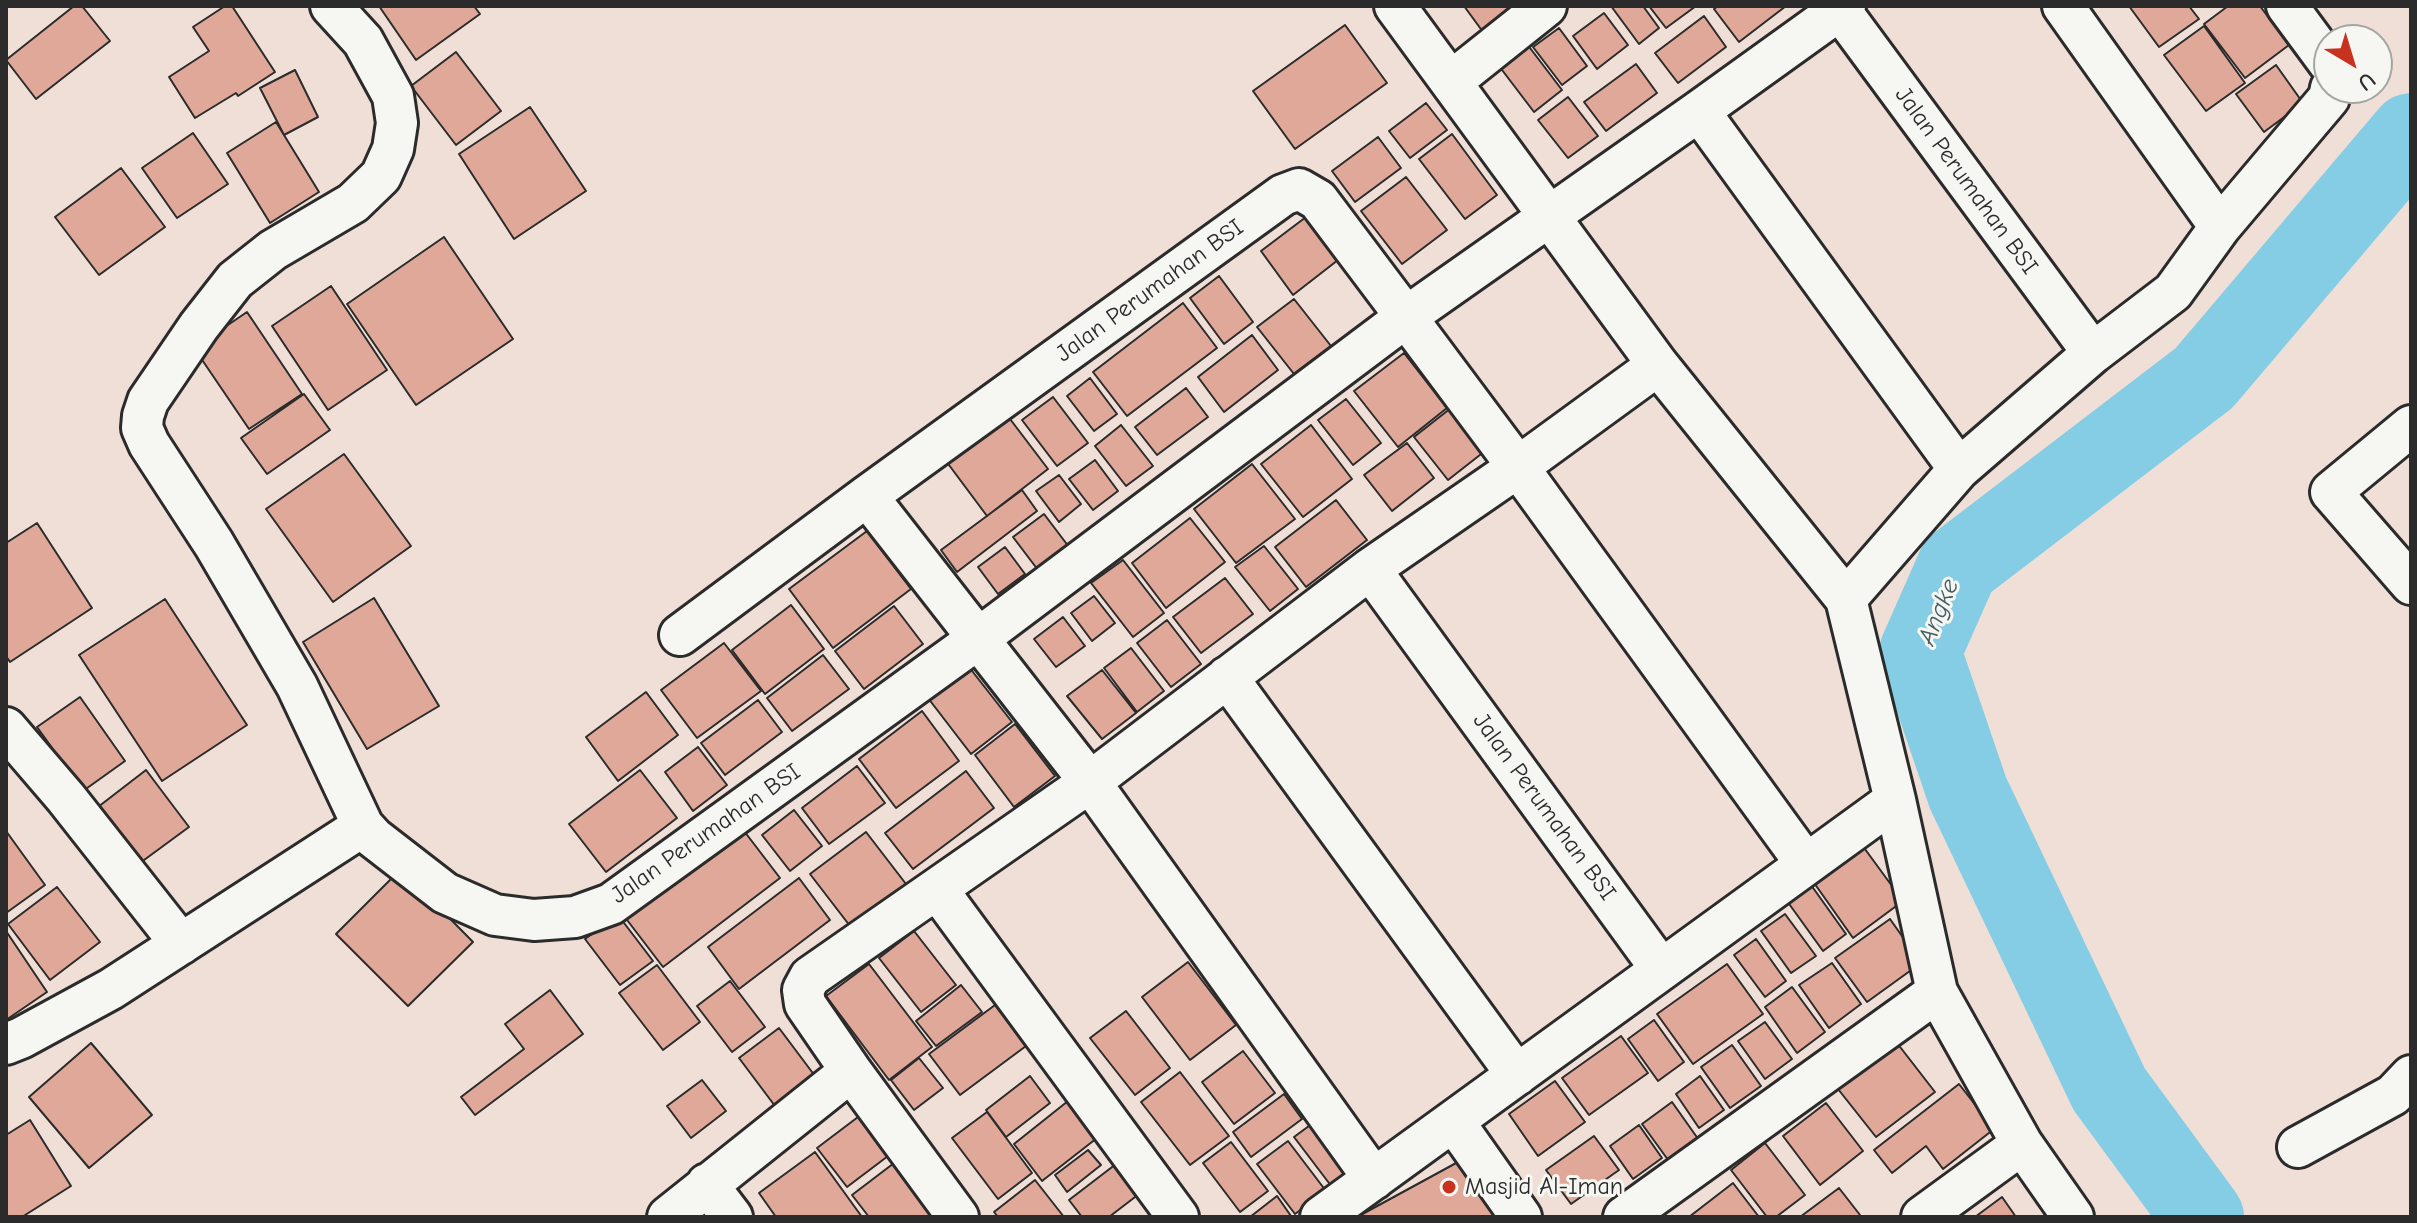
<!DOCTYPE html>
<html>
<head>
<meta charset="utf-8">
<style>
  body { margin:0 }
  #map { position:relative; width:2417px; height:1223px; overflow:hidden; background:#efdfd7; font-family:"Comic Neue",sans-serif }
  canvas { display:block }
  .frame { position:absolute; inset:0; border:8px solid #2b2b2b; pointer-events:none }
  .north { position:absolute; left:2313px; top:24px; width:80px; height:80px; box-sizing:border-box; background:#f6f6f2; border:2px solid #a5a5a2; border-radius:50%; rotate:142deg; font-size:22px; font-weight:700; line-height:32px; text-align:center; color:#2b2b2b }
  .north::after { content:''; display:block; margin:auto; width:28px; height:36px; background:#c8321e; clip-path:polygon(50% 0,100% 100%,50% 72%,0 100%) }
</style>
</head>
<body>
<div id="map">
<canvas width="2417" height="1223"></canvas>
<div class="frame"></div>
<div class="north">U</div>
</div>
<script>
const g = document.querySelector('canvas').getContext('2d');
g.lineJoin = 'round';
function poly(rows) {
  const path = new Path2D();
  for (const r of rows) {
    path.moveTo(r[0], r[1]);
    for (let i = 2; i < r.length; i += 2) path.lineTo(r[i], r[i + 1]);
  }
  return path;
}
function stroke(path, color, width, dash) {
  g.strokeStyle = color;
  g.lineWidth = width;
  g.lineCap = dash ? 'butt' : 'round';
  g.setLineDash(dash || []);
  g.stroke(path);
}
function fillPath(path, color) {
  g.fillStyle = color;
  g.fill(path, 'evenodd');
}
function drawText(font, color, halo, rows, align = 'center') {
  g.font = font + ' "Comic Neue",sans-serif';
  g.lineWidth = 6;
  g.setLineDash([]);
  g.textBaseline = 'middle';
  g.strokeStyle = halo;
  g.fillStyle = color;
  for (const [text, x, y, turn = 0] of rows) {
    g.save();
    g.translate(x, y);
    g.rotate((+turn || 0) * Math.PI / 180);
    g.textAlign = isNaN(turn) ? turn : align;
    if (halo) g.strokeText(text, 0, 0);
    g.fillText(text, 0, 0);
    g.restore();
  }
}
stroke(poly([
  [2203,1217,2109,1089,1968,793,1920,652,1958,566,2204,378,2411,134]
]), '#85cde5', 82);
const building = poly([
  [74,6,82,6,110,41,36,99,6,60,74,6],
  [225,6,232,6,275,72,238,96,236,93,195,118,169,77,209,51,193,27,225,6],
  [379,6,474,6,480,14,416,60,379,6],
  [1464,6,1516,6,1486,36,1464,6],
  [1611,6,1643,6,1659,28,1639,44,1611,6],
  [1649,6,1696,6,1666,28,1649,6],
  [1718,6,1786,6,1739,42,1714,9,1718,6],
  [2129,6,2189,6,2199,19,2159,47,2129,6],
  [2228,6,2260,6,2289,45,2245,78,2204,24,2228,6],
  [1604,13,1628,45,1597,69,1573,36,1604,13],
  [1704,16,1726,47,1678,83,1655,53,1704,16],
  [1345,25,1387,83,1295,149,1253,91,1345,25],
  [2204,26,2245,83,2206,111,2164,55,2204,26],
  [1559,28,1587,66,1562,85,1533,47,1559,28],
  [1527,44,1562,90,1534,112,1499,66,1527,44],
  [456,52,501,111,456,145,411,86,456,52],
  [1636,64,1657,93,1606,131,1584,102,1636,64],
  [2276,65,2303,103,2264,132,2236,94,2276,65],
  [295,70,318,117,284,135,260,88,295,70],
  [1568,97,1598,136,1568,158,1538,120,1568,97],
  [1426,103,1447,130,1410,158,1389,131,1426,103],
  [530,107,586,191,514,239,459,154,530,107],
  [276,122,319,192,270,223,227,153,276,122],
  [193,133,228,184,177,218,142,168,193,133],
  [1452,134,1497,195,1465,219,1419,159,1452,134],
  [1378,137,1401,168,1355,202,1332,171,1378,137],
  [121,168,165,227,99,275,55,217,121,168],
  [1406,177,1447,230,1402,264,1361,211,1406,177],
  [1306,217,1338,260,1293,295,1261,251,1306,217],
  [444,237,513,339,416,405,347,304,444,237],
  [1219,276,1253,322,1224,344,1190,298,1219,276],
  [331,286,387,370,328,410,272,326,331,286],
  [1294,299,1331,346,1294,374,1257,327,1294,299],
  [1183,303,1217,348,1127,416,1093,372,1183,303],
  [247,312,302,394,249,429,194,348,247,312],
  [1252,335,1278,370,1224,412,1198,377,1252,335],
  [1404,353,1447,408,1398,447,1354,391,1404,353],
  [1090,378,1117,414,1094,431,1067,396,1090,378],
  [1186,388,1208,417,1157,455,1135,427,1186,388],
  [304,394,330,430,267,474,241,438,304,394],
  [1053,397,1088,443,1057,466,1022,420,1053,397],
  [1346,399,1381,443,1353,465,1318,420,1346,399],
  [1451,408,1485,451,1448,480,1414,437,1451,408],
  [1007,415,1048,469,987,516,946,461,1007,415],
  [1121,425,1153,466,1126,486,1095,446,1121,425],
  [1311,425,1352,479,1303,517,1261,464,1311,425],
  [1407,443,1434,478,1392,511,1364,475,1407,443],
  [344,454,411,546,333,602,266,509,344,454],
  [1095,460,1118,491,1093,510,1069,479,1095,460],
  [1252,464,1295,519,1236,563,1194,509,1252,464],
  [1059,475,1081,504,1059,522,1036,491,1059,475],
  [1022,490,1037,511,957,572,941,550,1022,490],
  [1336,500,1367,540,1306,587,1275,547,1336,500],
  [1044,514,1069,547,1038,570,1013,537,1044,514],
  [1190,518,1225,562,1166,608,1132,563,1190,518],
  [37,523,92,608,10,662,6,656,6,543,37,523],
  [867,531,911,589,833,648,789,589,867,531],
  [1264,546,1298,589,1270,611,1235,567,1264,546],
  [1005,547,1025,574,998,594,978,567,1005,547],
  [1123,560,1164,613,1133,637,1091,583,1123,560],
  [1225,578,1253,614,1201,653,1173,617,1225,578],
  [1094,596,1115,623,1092,641,1071,613,1094,596],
  [374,598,439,706,367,749,303,642,374,598],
  [165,599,247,725,162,781,79,655,165,599],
  [791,605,824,649,765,694,732,650,791,605],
  [894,606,923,644,864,689,835,651,894,606],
  [1063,617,1085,646,1056,667,1034,639,1063,617],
  [1167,620,1201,664,1171,687,1137,643,1167,620],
  [724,643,761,691,697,738,661,690,724,643],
  [1131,648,1164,691,1137,712,1104,668,1131,648],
  [823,655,849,689,792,731,767,698,823,655],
  [969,667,1012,722,971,754,928,698,969,667],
  [1102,670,1136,713,1102,739,1067,696,1102,670],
  [646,692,678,735,618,781,586,737,646,692],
  [80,697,125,761,83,791,37,727,80,697],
  [758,700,782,732,725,775,701,743,758,700],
  [922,711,959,761,896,808,859,759,922,711],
  [1015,724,1055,776,1014,807,975,755,1015,724],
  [698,747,727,785,693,811,665,772,698,747],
  [857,766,885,803,829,844,802,808,857,766],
  [146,770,189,827,140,863,98,807,146,770],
  [640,770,677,818,606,872,569,824,640,770],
  [966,771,994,808,913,869,885,833,966,771],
  [794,810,822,846,790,871,762,835,794,810],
  [741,827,780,878,663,967,624,916,741,827],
  [6,831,45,885,6,913,6,831],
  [866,832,906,884,850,926,810,874,866,832],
  [1862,845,1903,901,1853,938,1812,880,1862,845],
  [401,869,473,942,408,1006,336,934,401,869],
  [799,878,830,920,739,989,708,947,799,878],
  [1811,885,1846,934,1823,951,1787,901,1811,885],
  [57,887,100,942,50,980,8,924,57,887],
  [1785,914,1816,956,1791,973,1761,931,1785,914],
  [618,915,653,961,620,985,585,939,618,915],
  [1890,919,1921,963,1867,1002,1835,958,1890,919],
  [6,931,47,992,6,1020,6,931],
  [914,931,956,985,921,1012,879,958,914,931],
  [1756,939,1786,981,1765,997,1734,955,1756,939],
  [1188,962,1236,1025,1190,1060,1142,997,1188,962],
  [1832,963,1861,1004,1829,1028,1799,985,1832,963],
  [869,964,932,1047,889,1080,826,996,869,964],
  [1727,964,1763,1014,1693,1064,1657,1014,1727,964],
  [657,965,700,1022,663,1050,619,993,657,965],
  [730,981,765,1027,732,1052,697,1006,730,981],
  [961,985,982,1012,936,1046,916,1021,961,985],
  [1792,987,1825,1032,1797,1053,1765,1007,1792,987],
  [550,990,583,1034,475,1115,461,1097,524,1049,505,1024,550,990],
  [995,1005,1026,1046,960,1095,929,1054,995,1005],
  [1126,1011,1170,1068,1135,1095,1090,1038,1126,1011],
  [1654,1020,1684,1062,1658,1081,1628,1039,1654,1020],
  [1765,1022,1792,1059,1765,1079,1738,1041,1765,1022],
  [779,1028,815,1076,775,1106,739,1058,779,1028],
  [1621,1036,1648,1073,1589,1115,1562,1078,1621,1036],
  [91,1043,152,1115,89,1168,29,1097,91,1043],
  [1897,1043,1935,1092,1876,1137,1838,1089,1897,1043],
  [1732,1045,1761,1086,1730,1108,1701,1067,1732,1045],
  [1243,1051,1275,1093,1234,1124,1202,1082,1243,1051],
  [919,1058,943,1088,914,1110,891,1080,919,1058],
  [1180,1072,1229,1136,1190,1165,1141,1102,1180,1072],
  [1030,1076,1050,1103,1006,1137,986,1110,1030,1076],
  [1700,1076,1724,1110,1699,1128,1676,1094,1700,1076],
  [702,1080,726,1111,691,1138,667,1106,702,1080],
  [1555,1081,1585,1122,1538,1156,1509,1114,1555,1081],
  [1959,1084,1994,1129,1943,1169,1926,1146,1892,1173,1874,1150,1959,1084],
  [1284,1094,1302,1119,1251,1157,1233,1132,1284,1094],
  [1068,1101,1097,1138,1042,1181,1014,1144,1068,1101],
  [1672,1102,1701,1143,1671,1164,1642,1124,1672,1102],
  [1826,1103,1863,1151,1820,1185,1783,1136,1826,1103],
  [987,1112,1032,1173,998,1199,952,1138,987,1112],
  [858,1117,888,1156,847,1187,817,1148,858,1117],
  [30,1120,71,1186,22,1217,7,1217,6,1135,30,1120],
  [1313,1123,1351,1173,1332,1187,1294,1137,1313,1123],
  [1639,1125,1662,1158,1633,1179,1610,1146,1639,1125],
  [1594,1136,1619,1170,1571,1204,1546,1170,1594,1136],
  [1288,1141,1326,1191,1295,1214,1257,1164,1288,1141],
  [1231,1142,1268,1191,1240,1212,1203,1163,1231,1142],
  [1765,1143,1805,1195,1776,1217,1767,1217,1731,1170,1765,1143],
  [1088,1150,1101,1165,1067,1192,1055,1175,1088,1150],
  [815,1152,862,1217,776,1217,759,1193,815,1152],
  [1469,1156,1502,1217,1357,1217,1469,1156],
  [898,1160,941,1217,869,1217,852,1195,898,1160],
  [1116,1164,1139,1194,1109,1217,1082,1217,1069,1200,1116,1164],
  [1035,1180,1064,1217,998,1217,994,1212,1035,1180],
  [1733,1183,1759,1217,1689,1217,1733,1183],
  [1839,1188,1860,1215,1858,1217,1800,1217,1839,1188],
  [1277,1196,1291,1216,1250,1217,1277,1196],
  [2002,1197,2016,1217,1975,1217,2002,1197]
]);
fillPath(building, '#e0a899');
stroke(building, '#2b2b2b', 2);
const street = poly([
  [331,6,363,41,393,96,397,123,393,149,381,176,353,203,273,250,235,280,199,326,148,401,143,416,142,428,149,444,214,544,297,686,363,826],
  [1395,6,1658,365,1846,599,1895,800,1937,992,2022,1144,2073,1217],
  [2063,6,2220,227],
  [2287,6,2329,63],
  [1840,10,2093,353],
  [1452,81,1546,6],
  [1699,111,1959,469],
  [2411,426,2331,492,2411,584],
  [867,496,1090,782,1374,1179],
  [1370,569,1661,969],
  [1846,599,1959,469,2093,353,2173,292,2220,227,2329,98,2331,88],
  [680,635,867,496,1283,195,1299,189,1318,200,1406,317,1518,467,1806,864],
  [1227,677,1517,1075],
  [6,728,66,798,181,944],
  [937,889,1178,1217],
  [6,1044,21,1038,111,989,363,826,374,838,445,893,495,915,534,920,575,917,611,904,979,638,1406,317,1699,111,1845,6],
  [1454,1122,1521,1217],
  [2298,1147,2393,1095,2411,1076],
  [707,1184,732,1217],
  [668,1217,851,1071],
  [958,1217,851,1071,805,1004,803,990,810,977,1090,782,1370,569,1518,467,1658,365],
  [1321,1217,1895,800],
  [1624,1217,1937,992],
  [1922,1217,2022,1144]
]);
stroke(street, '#2b2b2b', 46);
stroke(street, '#f6f6f2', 40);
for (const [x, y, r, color] of [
  [1449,1187,8,"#c8321e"]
]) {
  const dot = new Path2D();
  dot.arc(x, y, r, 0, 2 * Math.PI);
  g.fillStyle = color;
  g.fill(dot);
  stroke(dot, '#f6f6f2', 3);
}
drawText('24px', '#2b2b2b', '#f6f6f2', [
  ["Jalan Perumahan BSI",1966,181,54],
  ["Jalan Perumahan BSI",1150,291,-36],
  ["Jalan Perumahan BSI",1544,807,54],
  ["Jalan Perumahan BSI",706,834,-35]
]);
drawText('24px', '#2b2b2b', '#f6f6f2', [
  ["Masjid Al-Iman",1465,1187]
], 'left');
drawText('italic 26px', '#465c63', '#f6f6f2', [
  ["Angke",1939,612,-68]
]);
</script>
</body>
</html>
